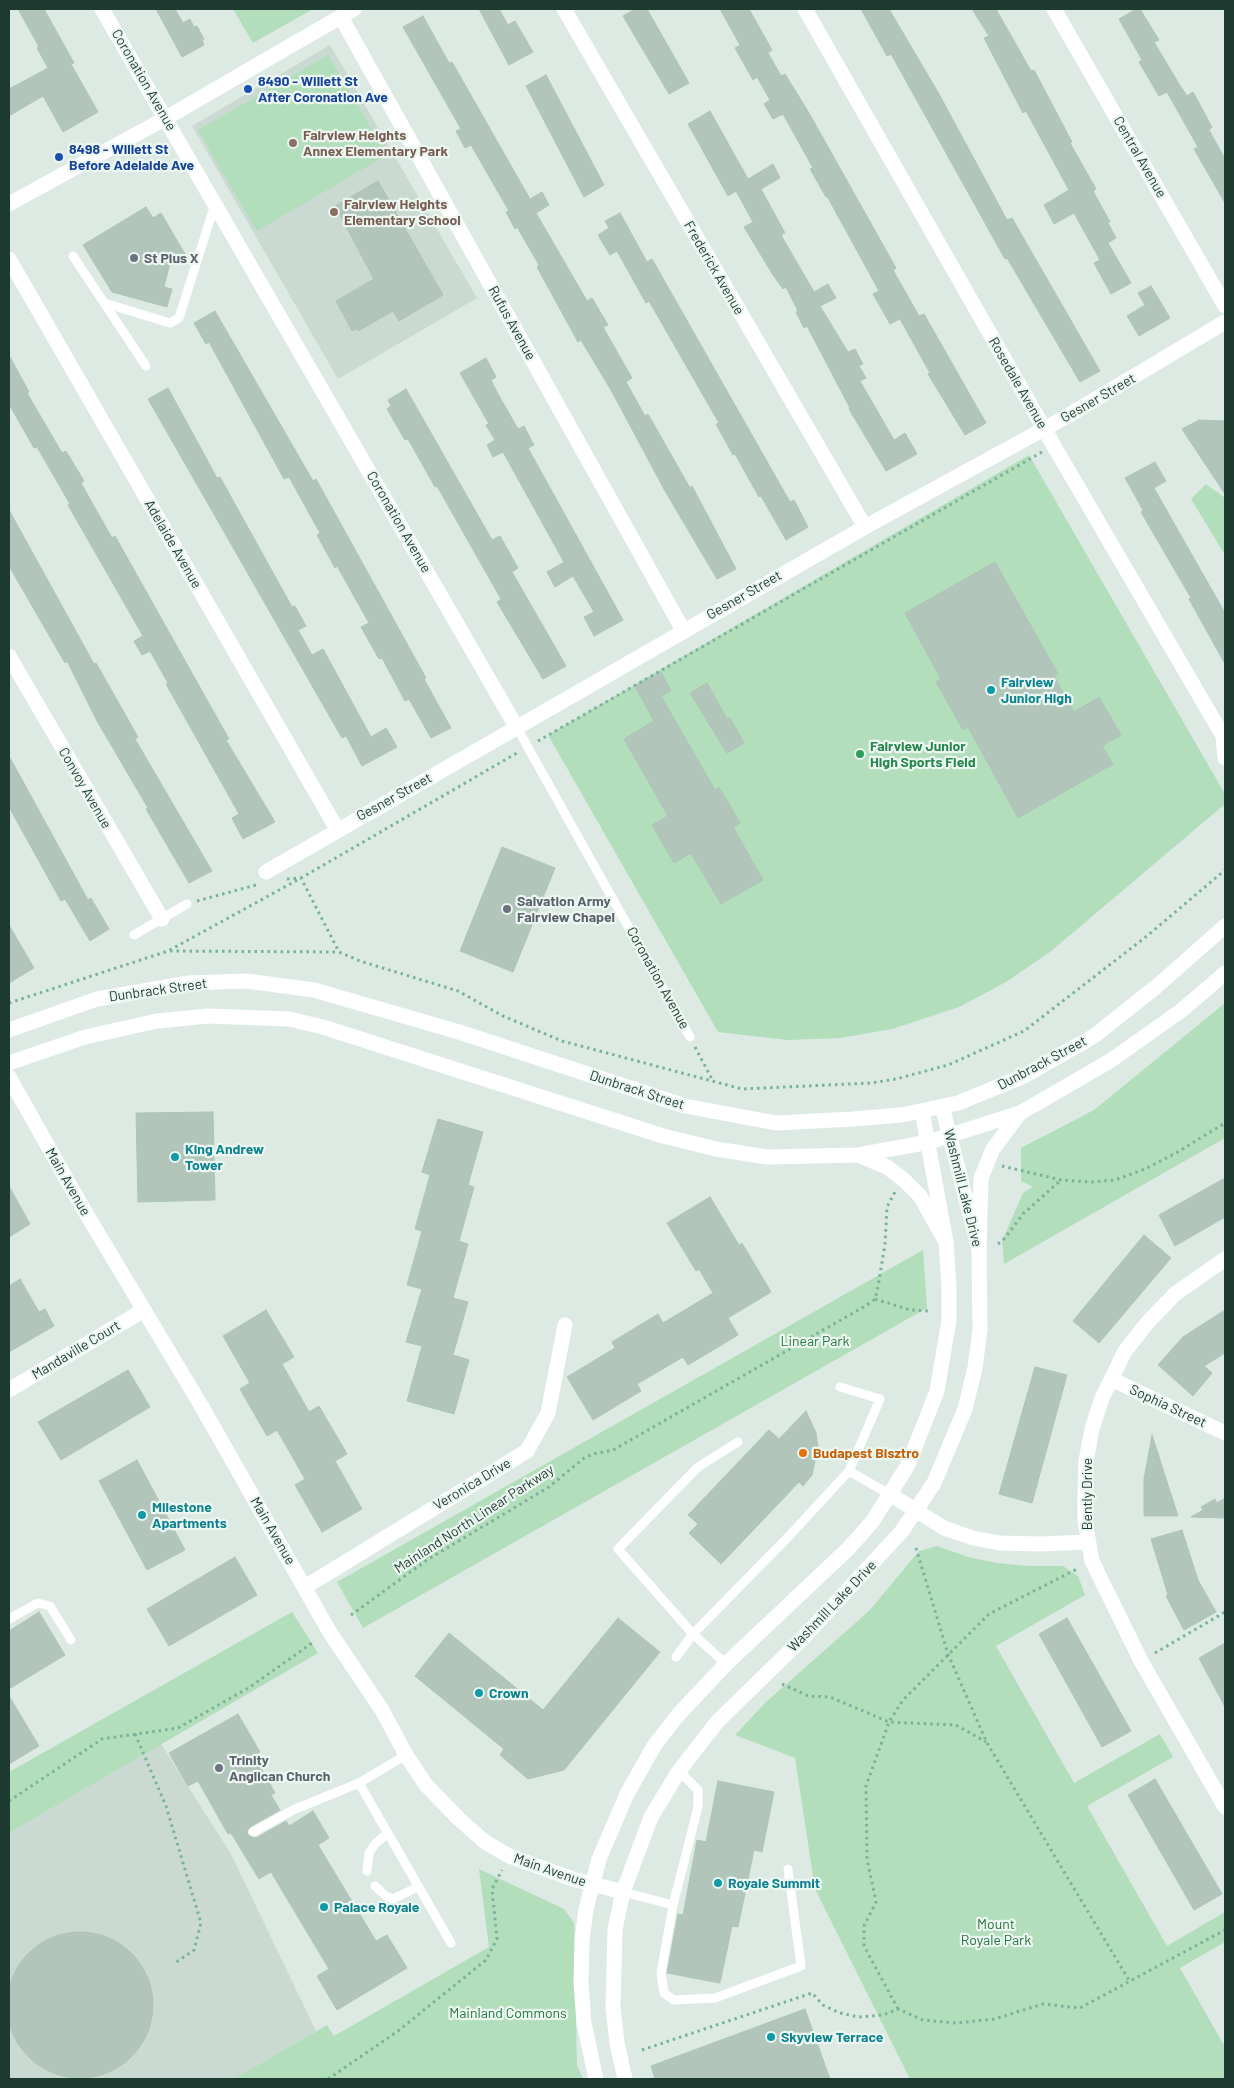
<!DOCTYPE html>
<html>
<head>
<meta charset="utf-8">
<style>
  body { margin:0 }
  #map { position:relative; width:1234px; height:2088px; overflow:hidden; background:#dceae3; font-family:Barlow,sans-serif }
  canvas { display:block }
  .frame { position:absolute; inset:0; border:10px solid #1d3a30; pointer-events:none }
</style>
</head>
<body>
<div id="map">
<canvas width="1234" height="2088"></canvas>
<div class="frame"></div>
</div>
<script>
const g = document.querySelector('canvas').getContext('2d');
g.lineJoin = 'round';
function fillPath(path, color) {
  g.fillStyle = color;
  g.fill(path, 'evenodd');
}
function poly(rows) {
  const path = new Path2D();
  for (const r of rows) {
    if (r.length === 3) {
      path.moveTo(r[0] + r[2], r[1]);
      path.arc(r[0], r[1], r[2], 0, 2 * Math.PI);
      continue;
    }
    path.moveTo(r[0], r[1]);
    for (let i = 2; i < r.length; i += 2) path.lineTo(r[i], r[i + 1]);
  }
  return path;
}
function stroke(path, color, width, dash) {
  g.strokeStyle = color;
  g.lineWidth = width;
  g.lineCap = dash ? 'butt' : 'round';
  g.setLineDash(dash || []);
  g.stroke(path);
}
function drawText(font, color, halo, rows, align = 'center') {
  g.font = font + ' Barlow,sans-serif';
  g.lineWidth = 4.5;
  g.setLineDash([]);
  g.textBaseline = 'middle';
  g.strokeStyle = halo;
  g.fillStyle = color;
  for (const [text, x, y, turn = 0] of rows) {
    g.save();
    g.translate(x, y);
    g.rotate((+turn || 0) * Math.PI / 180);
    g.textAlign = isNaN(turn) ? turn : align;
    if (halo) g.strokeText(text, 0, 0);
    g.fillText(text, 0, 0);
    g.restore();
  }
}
fillPath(poly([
  [330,45,477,298,338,379,192,126],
  [161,1744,231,1854,316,2031,233,2079,9,2079,9,1833]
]), '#cadad2');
fillPath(poly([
  [233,9,313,9,253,43],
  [328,55,387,155,257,231,198,130],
  [1029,455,1225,794,1225,804,1050,952,1006,982,959,1007,892,1029,840,1038,788,1040,718,1032,548,735],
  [1206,484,1225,498,1225,555,1191,499],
  [1225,1003,1225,1138,1004,1264,1002,1241,1023,1193,1033,1187,1021,1181,1021,1148,1094,1110],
  [923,1250,927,1308,363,1628,337,1582],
  [937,1546,968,1557,997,1563,1029,1566,1063,1566,1078,1576,1085,1595,996,1646,1074,1783,1160,1734,1173,1757,1087,1806,1167,1946,1225,1912,1225,1942,1180,1968,1225,2047,1225,2079,910,2079,815,1889,795,1758,735,1735,765,1703,870,1610,919,1551],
  [292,1612,318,1653,9,1833,9,1772],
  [479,1869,564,1909,574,1923,577,2065,583,2079,233,2079,327,2025,334,2036,489,1947]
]), '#b3debb');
const building = poly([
  [18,9,44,9,74,63,71,64,98,112,63,132,43,96,9,116,9,89,48,68,37,48,39,47,18,9],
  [156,9,175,9,183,23,190,19,194,27,197,26,204,39,202,40,204,45,182,57,156,9],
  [479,9,499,9,508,25,515,21,533,52,509,65,479,9],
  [635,9,647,9,689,83,669,94,623,16,635,9],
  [720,9,749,9,772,50,768,53,781,76,785,74,809,113,896,268,893,270,919,316,924,314,986,423,965,435,928,374,930,373,900,319,890,324,873,294,879,291,827,196,826,197,810,169,813,168,783,114,773,119,764,104,770,100,757,77,753,80,735,48,740,45,720,9],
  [861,9,889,9,939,94,1007,220,1012,218,1100,371,1080,382,1007,258,1005,259,891,54,887,56,861,9],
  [972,9,996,9,1031,71,1034,70,1072,142,1070,143,1096,189,1093,191,1110,222,1108,223,1116,238,1108,243,1131,283,1111,294,1094,263,1100,260,1074,213,1054,224,1044,205,1069,190,1026,111,1023,113,984,38,989,36,972,9],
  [1136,9,1140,9,1159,40,1154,42,1179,84,1187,96,1193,92,1212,127,1209,130,1225,159,1225,203,1194,149,1198,147,1167,92,1159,96,1139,62,1142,60,1119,19,1136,9],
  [423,16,449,63,452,62,530,199,542,192,549,205,536,213,587,301,592,298,608,325,603,327,632,378,626,382,645,416,648,414,690,488,692,486,736,569,717,579,665,491,611,390,581,340,578,342,537,267,539,265,517,227,515,229,506,212,509,211,471,145,465,148,456,131,461,129,403,27,423,16],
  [546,75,604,185,584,197,526,86,546,75],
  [710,111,748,179,773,164,780,178,761,189,785,233,781,235,814,292,828,284,836,298,820,306,848,352,855,349,863,364,859,366,866,378,860,381,894,440,905,433,917,454,886,471,849,409,850,408,807,326,804,328,796,312,798,311,786,287,783,289,773,275,744,227,753,222,736,191,728,196,688,124,710,111],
  [378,181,443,295,399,321,393,311,358,331,356,329,352,331,336,301,374,279,335,206,378,181],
  [146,207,153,218,161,213,185,254,170,263,164,287,172,289,167,307,112,292,83,245,146,207],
  [620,213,647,262,652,259,790,502,794,500,808,527,786,540,761,496,759,497,735,454,733,455,716,424,719,423,649,301,646,303,617,251,610,255,598,235,609,228,605,221,620,213],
  [1151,286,1170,318,1139,336,1127,316,1145,305,1138,293,1151,286],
  [215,311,313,481,316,479,426,678,424,679,451,728,431,738,409,699,405,701,382,658,379,659,361,627,369,623,337,566,335,568,317,535,320,533,289,477,284,479,209,342,206,344,194,323,215,311],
  [9,355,29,392,27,393,62,453,66,451,84,481,81,483,112,538,115,536,229,739,226,740,275,822,243,839,232,818,239,814,166,684,168,683,150,651,142,655,134,641,143,636,68,505,70,504,37,447,34,448,9,404,9,355],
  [486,358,496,377,491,380,498,394,518,429,524,426,534,445,528,448,623,620,594,636,584,617,594,612,573,576,555,587,547,572,564,562,503,452,493,457,487,445,495,440,486,425,489,424,460,373,486,358],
  [168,388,217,478,220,477,292,607,295,606,306,626,298,630,312,655,323,649,371,737,386,728,397,747,362,766,346,736,342,738,148,399,168,388],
  [406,389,492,540,500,536,518,568,512,572,566,666,543,679,497,602,501,599,437,486,435,487,408,439,405,440,387,409,391,406,388,400,406,389],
  [1199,420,1225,421,1225,494,1182,429,1199,420],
  [1155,462,1166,481,1154,488,1225,613,1225,664,1189,599,1191,598,1141,512,1143,510,1125,478,1155,462],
  [9,510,94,664,96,663,138,737,135,739,212,871,189,883,146,809,148,808,97,721,67,661,65,663,9,566,9,510],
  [995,562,1058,674,1054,676,1074,712,1099,697,1121,735,1102,746,1113,764,1018,818,968,727,963,730,936,682,941,679,905,613,995,562],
  [661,672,671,691,661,696,715,790,719,787,740,823,733,827,763,880,721,904,691,853,674,863,652,825,668,816,624,739,654,721,635,686,661,672],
  [707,683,727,719,730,718,744,743,727,753,690,693,707,683],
  [9,756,88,900,91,898,109,929,90,941,65,899,61,901,9,807,9,756],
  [502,847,555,868,513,972,460,951,502,847],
  [9,925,34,968,9,983,9,925],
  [213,1112,215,1200,138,1202,136,1113,213,1112],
  [438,1119,483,1132,468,1185,474,1187,459,1241,468,1244,453,1298,468,1302,453,1355,469,1360,454,1414,407,1401,422,1346,406,1342,422,1289,407,1285,422,1231,415,1229,430,1175,422,1172,438,1119],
  [1225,1178,1225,1217,1175,1246,1159,1215,1225,1178],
  [9,1186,30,1224,9,1237,9,1186],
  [710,1197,739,1245,742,1243,771,1292,728,1318,738,1335,688,1365,683,1357,637,1384,641,1391,593,1420,567,1377,615,1348,612,1342,658,1314,663,1323,713,1293,699,1269,696,1271,667,1223,710,1197],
  [1144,1235,1171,1258,1099,1343,1073,1321,1144,1235],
  [20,1279,39,1312,45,1309,54,1326,9,1352,9,1286,20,1279],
  [266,1310,294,1357,282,1364,309,1412,319,1406,347,1454,335,1461,362,1509,322,1532,295,1485,305,1479,277,1430,267,1436,240,1389,250,1383,223,1336,266,1310],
  [1225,1310,1225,1353,1204,1366,1212,1373,1193,1396,1158,1365,1183,1337,1225,1310],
  [1035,1367,1067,1375,1032,1503,999,1494,1035,1367],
  [128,1370,150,1407,61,1460,38,1422,128,1370],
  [806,1411,816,1433,818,1447,812,1475,803,1486,799,1482,721,1564,689,1533,698,1524,688,1515,769,1430,779,1439,806,1411],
  [1152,1435,1178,1516,1144,1516,1144,1479,1152,1435],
  [137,1460,185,1550,147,1570,99,1481,137,1460],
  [1225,1498,1225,1518,1191,1517,1203,1510,1201,1507,1215,1499,1217,1503,1225,1498],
  [1182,1530,1198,1580,1216,1612,1184,1630,1166,1596,1168,1595,1151,1539,1182,1530],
  [235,1557,257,1595,169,1646,147,1609,235,1557],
  [39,1612,65,1655,9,1689,9,1631,39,1612],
  [618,1618,660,1652,564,1770,528,1779,500,1755,504,1749,415,1676,449,1633,543,1710,618,1618],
  [1067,1618,1131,1731,1102,1747,1039,1634,1067,1618],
  [1225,1643,1225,1707,1199,1658,1225,1643],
  [9,1696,39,1746,9,1764,9,1696],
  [238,1714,260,1752,254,1755,275,1793,271,1795,280,1810,250,1827,247,1831,248,1835,256,1838,286,1821,289,1826,313,1811,329,1838,318,1845,376,1941,387,1935,407,1968,337,2010,317,1976,329,1969,271,1872,259,1879,231,1833,228,1834,198,1781,188,1786,169,1753,238,1714],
  [1155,1779,1222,1894,1194,1910,1128,1795,1155,1779],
  [718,1781,774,1792,762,1852,754,1850,738,1927,732,1926,720,1983,667,1973,678,1914,683,1915,697,1840,706,1842,718,1781],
  [80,2005,73],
  [805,2009,830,2079,655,2079,651,2066,805,2009]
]);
fillPath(building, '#b2c5bb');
stroke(building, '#aec4b9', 1);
stroke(poly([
  [538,741,1042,452],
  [287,879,301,878,339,952,360,961,458,991,503,1016,562,1041,742,1089,871,1083,896,1079,948,1065,1024,1031,1147,936,1225,870],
  [197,901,256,885],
  [170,951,339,952],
  [9,1003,168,951,301,878,517,753],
  [695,1047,713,1081],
  [1002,1166,1061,1180,1090,1182,1115,1180,1145,1169,1176,1153,1225,1123],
  [998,1244,1005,1238,1023,1214,1061,1180],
  [875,1299,910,1310,929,1311],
  [916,1548,948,1654,987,1743,1130,1982],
  [351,1615,427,1560,549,1487,584,1458,593,1454,613,1450,867,1305,875,1299,878,1287,885,1244,887,1207,895,1192],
  [1155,1653,1225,1612],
  [782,1684,808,1696,830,1697,889,1722,956,1725,986,1742],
  [135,1734,166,1806,201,1923,194,1950,175,1963],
  [9,1801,102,1739,178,1728,250,1687,315,1641],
  [898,2009,864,1946,864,1926,876,1902,867,1859,866,1786,889,1722,903,1700,989,1614,1079,1568],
  [642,2050,812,1993,823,2005,840,2013,859,2017,883,2015,898,2009,923,2020,956,2023,994,2019,1043,2004,1080,2008,1225,1930],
  [328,2079,398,2031,486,1960,497,1939,492,1889,502,1870]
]), '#7ab19b', 3, [2.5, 4]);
stroke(poly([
  [73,256,146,366],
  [104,303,170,323,179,318,215,204],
  [517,728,690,1037],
  [134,935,187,904],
  [840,1387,880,1399,849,1471],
  [9,1619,38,1603,50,1606,71,1640],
  [676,1657,693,1634,618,1549,698,1467,738,1442],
  [726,1664,693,1634,790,1535,849,1471,891,1495],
  [679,1771,698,1790,698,1807,673,1905,661,1973,664,1993,674,2000,715,1998,801,1966,788,1869],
  [359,1783,451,1943],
  [253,1832,293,1810,359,1783,406,1755],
  [367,1871,369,1853,375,1844,388,1833],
  [375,1886,386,1896,393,1899,418,1887],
  [623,1892,673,1905]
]), '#fff', 9);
stroke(poly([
  [102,9,517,728],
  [564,9,865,527],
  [805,9,1054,446,1223,736,1225,758],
  [1054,9,1225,306],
  [341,17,683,630],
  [9,204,166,118,354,9],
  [9,259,337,829],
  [9,656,162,919],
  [266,872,865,527,1064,418,1225,322],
  [1225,1259,1175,1294,1148,1322,1125,1351,1102,1398,1092,1429,1086,1461,1085,1493,1085,1521,1092,1561,1141,1661,1225,1807],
  [1111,1379,1225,1433],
  [9,1390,144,1310],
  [891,1495,944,1528,973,1538,999,1543,1040,1544,1088,1542],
  [305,1587,527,1451,548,1413,565,1325]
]), '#fff', 15);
stroke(poly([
  [9,1077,81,1205,202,1407,329,1631,382,1710,406,1755,426,1785,459,1819,485,1842,509,1856,573,1879,623,1892],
  [596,2079,584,2023,581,1983,582,1941,586,1909,599,1859,627,1794,654,1746,678,1715,726,1664,849,1548,872,1522,908,1465,937,1391,949,1320,949,1287,946,1242,922,1111],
  [625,2079,617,2043,613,2007,615,1929,623,1892,651,1817,679,1771,717,1722,804,1637,902,1531,934,1483,965,1409,975,1368,980,1329,979,1250,942,1106]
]), '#fff', 15);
stroke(poly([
  [9,1030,97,999,189,983,247,981,314,990,459,1032,685,1106,776,1123,853,1119,901,1115,958,1103,1024,1076,1094,1036,1156,987,1225,926],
  [9,1063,85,1037,157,1021,208,1016,289,1019,323,1027,663,1136,716,1149,767,1157,858,1155,929,1142,1020,1113,1110,1061,1182,1010,1225,973],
  [858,1155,887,1167,904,1180,920,1196,946,1242],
  [979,1250,981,1178,993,1149,1020,1113]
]), '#fff', 15);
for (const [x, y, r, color] of [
  [248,89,5,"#1a4fb4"],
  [293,143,5,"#8d6e63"],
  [59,157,5,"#1a4fb4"],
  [334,212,5,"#8d6e63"],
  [134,258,5,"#6b7280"],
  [991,690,5,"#0f9aa8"],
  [860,754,5,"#2e9e5b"],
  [507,909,5,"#6b7280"],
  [175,1157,5,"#0f9aa8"],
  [803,1453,5,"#e8710a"],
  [142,1515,5,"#0f9aa8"],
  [479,1693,5,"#0f9aa8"],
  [219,1768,5,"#6b7280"],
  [718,1883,5,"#0f9aa8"],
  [324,1907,5,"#0f9aa8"],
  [771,2037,5,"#0f9aa8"]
]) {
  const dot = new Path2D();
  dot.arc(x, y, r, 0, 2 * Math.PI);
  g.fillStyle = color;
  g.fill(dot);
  stroke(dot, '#edf7f1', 2);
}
drawText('14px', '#1d3a30', '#edf7f1', [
  ["Coronation Avenue",144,80,60],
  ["Central Avenue",1140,157,60],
  ["Frederick Avenue",714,268,60],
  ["Rufus Avenue",512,323,61],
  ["Rosedale Avenue",1018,383,60],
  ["Gesner Street",1098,398,-30],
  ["Coronation Avenue",399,522,60],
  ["Adelaide Avenue",173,544,60],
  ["Gesner Street",744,595,-30],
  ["Convoy Avenue",85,788,60],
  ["Gesner Street",394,797,-29],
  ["Coronation Avenue",658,978,61],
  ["Dunbrack Street",158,990,-8],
  ["Dunbrack Street",1042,1063,-28],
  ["Dunbrack Street",637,1090,18],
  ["Main Avenue",68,1182,60],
  ["Washmill Lake Drive",963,1188,76],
  ["Mandaville Court",76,1350,-31],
  ["Sophia Street",1168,1406,25],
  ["Veronica Drive",472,1484,-31],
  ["Bently Drive",1087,1494,-90],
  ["Mainland North Linear Parkway",474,1519,-33],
  ["Main Avenue",273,1531,60],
  ["Washmill Lake Drive",832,1606,-46],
  ["Main Avenue",550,1870,19]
]);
drawText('bold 14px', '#164399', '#edf7f1', [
  ["8490 - Willett St",258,81],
  ["After Coronation Ave",258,97],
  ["8498 - Willett St",69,149],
  ["Before Adelaide Ave",69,165]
], 'left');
drawText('bold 14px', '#785e54', '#edf7f1', [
  ["Fairview Heights",303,135],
  ["Annex Elementary Park",303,151],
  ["Fairview Heights",344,204],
  ["Elementary School",344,220]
], 'left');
drawText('bold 14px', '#5b616d', '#edf7f1', [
  ["St Pius X",144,258],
  ["Salvation Army",517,901],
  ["Fairview Chapel",517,917],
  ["Trinity",229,1760],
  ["Anglican Church",229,1776]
], 'left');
drawText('bold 14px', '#0d838f', '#edf7f1', [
  ["Fairview",1001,682],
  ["Junior High",1001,698],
  ["King Andrew",185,1149],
  ["Tower",185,1165],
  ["Milestone",152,1507],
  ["Apartments",152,1523],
  ["Crown",489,1693],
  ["Royale Summit",728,1883],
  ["Palace Royale",334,1907],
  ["Skyview Terrace",781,2037]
], 'left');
drawText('bold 14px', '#27864d', '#edf7f1', [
  ["Fairview Junior",870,746],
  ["High Sports Field",870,762]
], 'left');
drawText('14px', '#24743d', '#edf7f1', [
  ["Linear Park",815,1341],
  ["Mount",996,1924],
  ["Royale Park",996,1940],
  ["Mainland Commons",508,2013]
]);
drawText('bold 14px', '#c56008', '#edf7f1', [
  ["Budapest Bisztro",813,1453]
], 'left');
</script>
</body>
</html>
